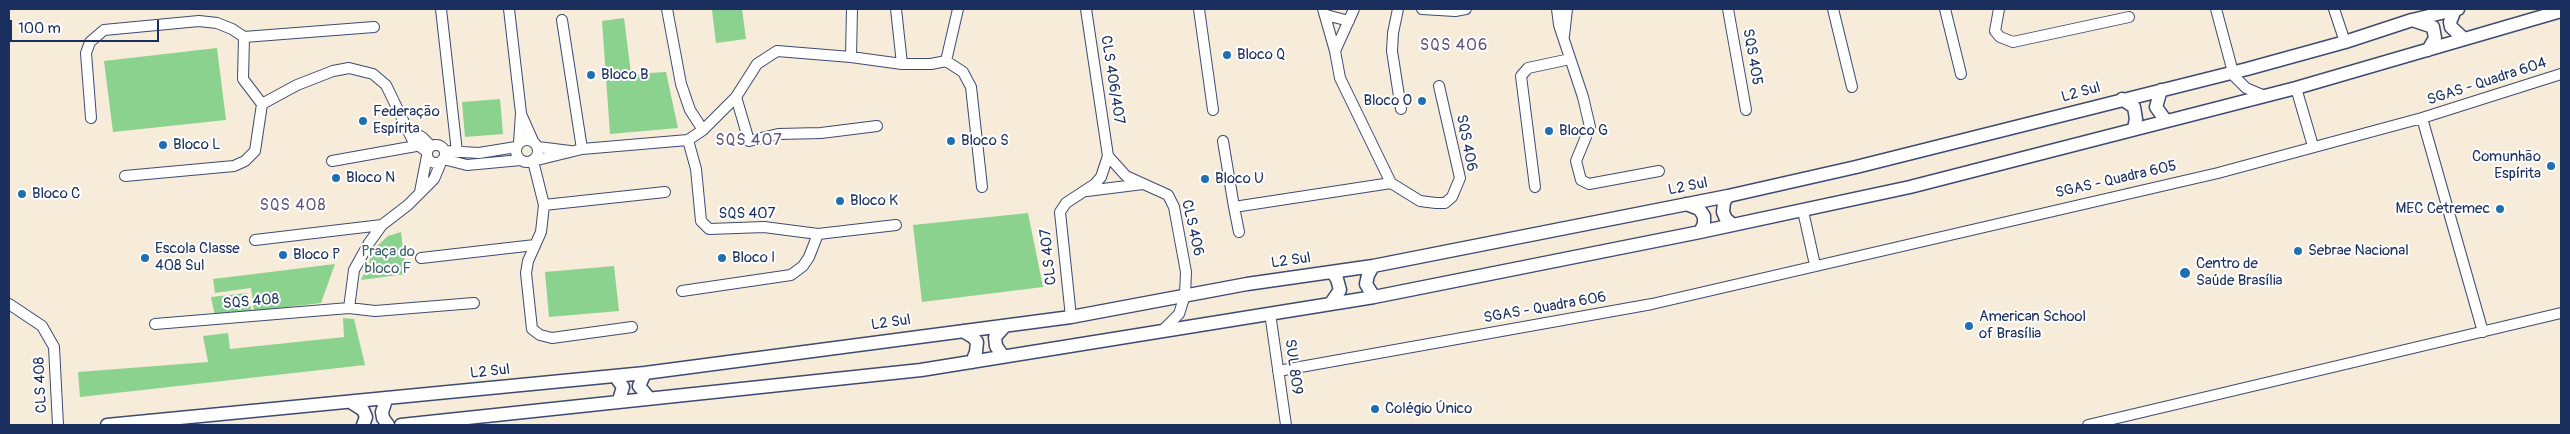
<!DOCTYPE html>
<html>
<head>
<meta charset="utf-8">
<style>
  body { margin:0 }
  #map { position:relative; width:2570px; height:434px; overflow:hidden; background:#f7ecda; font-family:Pangolin,sans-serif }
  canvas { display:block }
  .frame { position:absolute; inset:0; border:10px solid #1b2f5e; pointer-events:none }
  .scale { position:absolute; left:10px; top:20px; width:149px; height:22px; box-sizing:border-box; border:2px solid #1b2f5e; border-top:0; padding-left:6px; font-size:15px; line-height:18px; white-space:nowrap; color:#1b2f5e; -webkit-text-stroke:4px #fff; paint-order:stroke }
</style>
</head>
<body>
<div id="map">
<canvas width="2570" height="434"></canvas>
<div class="frame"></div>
<div class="scale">100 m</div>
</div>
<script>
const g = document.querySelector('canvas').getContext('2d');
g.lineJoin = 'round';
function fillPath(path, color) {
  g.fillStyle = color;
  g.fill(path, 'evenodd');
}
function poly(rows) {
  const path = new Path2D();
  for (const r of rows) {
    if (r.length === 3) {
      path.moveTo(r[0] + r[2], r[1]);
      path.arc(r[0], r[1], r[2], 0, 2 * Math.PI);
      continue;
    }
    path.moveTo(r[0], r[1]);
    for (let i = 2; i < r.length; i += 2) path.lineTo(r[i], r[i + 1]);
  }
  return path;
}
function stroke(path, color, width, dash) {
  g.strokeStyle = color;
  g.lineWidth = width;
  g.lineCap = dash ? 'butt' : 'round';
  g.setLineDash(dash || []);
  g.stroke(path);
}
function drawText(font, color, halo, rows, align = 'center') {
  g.font = font + ' Pangolin,sans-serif';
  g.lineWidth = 4;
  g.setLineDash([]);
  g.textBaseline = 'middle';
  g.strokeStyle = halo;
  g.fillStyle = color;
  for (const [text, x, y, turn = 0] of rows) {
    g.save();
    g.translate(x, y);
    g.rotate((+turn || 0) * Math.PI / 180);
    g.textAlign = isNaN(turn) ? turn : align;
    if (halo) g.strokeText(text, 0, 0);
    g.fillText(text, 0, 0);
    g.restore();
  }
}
fillPath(poly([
  [742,9,746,39,716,43,712,10],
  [624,18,631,74,666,72,678,128,610,134,602,21],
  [217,48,226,120,113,132,104,61],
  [500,99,503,134,465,137,462,102],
  [1028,213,1043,287,922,302,913,225],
  [401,232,406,274,361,280,375,248,388,236],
  [335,264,321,303,254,311,251,288,215,293,213,279],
  [614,266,619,311,549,317,545,272],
  [247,293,252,312,215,316,211,297],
  [343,318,354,319,365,365,80,397,78,372,208,362,203,336,228,333,230,349,344,337]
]), '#8ad28e');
const minor = poly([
  [441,9,457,152],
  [509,9,521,113,519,143],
  [667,9,681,84,690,110,703,130],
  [896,9,902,64],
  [1086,9,1108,156,1126,176,1168,195,1174,207,1186,272,1185,295,1179,314,1161,332],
  [1199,9,1213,110],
  [1323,9,1335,51],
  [1354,9,1335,51,1340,78,1391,183,1420,201,1436,203,1445,203,1452,197,1460,178,1439,86],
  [1398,9,1393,33,1392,51,1401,109],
  [1422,9,1455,11,1466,9],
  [1557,9,1559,25,1583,97,1590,127,1576,161,1581,180,1589,184,1659,171],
  [1728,9,1746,110],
  [1833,9,1852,87],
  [1945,9,1961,74],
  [1999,9,1995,31,2000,37,2013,42,2129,17],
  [2216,9,2234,76,2246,88,2265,96],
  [2334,9,2345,42],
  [1326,15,1349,21],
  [562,20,582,149],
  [1564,36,1567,9],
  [851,57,852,9],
  [946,61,963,72,971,87,982,187],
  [2296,88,2313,146],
  [736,97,749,141,778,134,821,133,877,126],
  [262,104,243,79,244,37,374,27],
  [521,114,533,141],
  [91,118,86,53,90,42,104,30,199,21,217,23,232,29,244,37],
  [2422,118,2483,332],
  [410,131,422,137,431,146],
  [527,151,11],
  [688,140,696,169,701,221,709,229,764,227,818,234,896,225],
  [1223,141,1234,207,1391,183],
  [436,154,9],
  [538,147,570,151],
  [445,151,479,153,516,147],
  [443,159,467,165,521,160],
  [332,161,416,146],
  [125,176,234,166,245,161,255,151,262,104,297,85,333,71,349,68,373,74,386,85,413,141,427,152],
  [1535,187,1521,76,1528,68,1570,59],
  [1087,191,1143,184],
  [420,192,427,156],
  [665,192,544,205,533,161,582,149,688,140,703,130,736,97,757,64,777,51,851,57,902,64,931,64,946,61,958,9],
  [544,205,541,232,528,261,526,273,532,329,540,335,552,338,632,327],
  [1234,207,1239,232],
  [1803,211,1815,265],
  [255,240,382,225],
  [421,258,535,245],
  [682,291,791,275,803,266,809,257,818,234],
  [9,304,42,326,54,347,58,425],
  [349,308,375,311,474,303],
  [1270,313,1286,425],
  [1071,317,1060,212,1066,203,1095,184,1101,177,1108,156],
  [155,324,349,308,354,270,369,243,382,225,408,205,434,179,442,160],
  [1278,371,1652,304,2218,173,2422,118,2561,74],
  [2088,425,2561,313]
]);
const major = poly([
  [2455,10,2450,22,2451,27,2464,39],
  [2415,21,2433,27,2435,38,2428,50],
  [2161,90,2156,107,2166,121],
  [2122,99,2134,107,2136,119,2134,128],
  [1728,196,1724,202,1723,212,1726,219,1733,225],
  [1686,204,1699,209,1704,216,1704,224,1700,232],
  [1373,266,1368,275,1366,284,1374,297],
  [1331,303,1340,290,1337,279,1332,272],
  [963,331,973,337,977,342,976,352,972,362],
  [1003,356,996,346,995,337,1005,326],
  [645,373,639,386,649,398],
  [615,376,623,387,619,400],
  [386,400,382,412,383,418,388,425],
  [352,403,363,410,366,417,363,425],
  [107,425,645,373,1071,317,1247,284,1373,266,1728,196,1856,167,2247,69,2345,42,2412,20,2458,9],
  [401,425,921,370,1374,297,1700,232,1910,187,2296,88,2561,11]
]);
stroke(minor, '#3c4b71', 12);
stroke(major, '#3c4b71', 15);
stroke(minor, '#fff', 10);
stroke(major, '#fff', 12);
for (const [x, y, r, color] of [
  [1227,55,5,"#1f6fb2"],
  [591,75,5,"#1f6fb2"],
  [1422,101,5,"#1f6fb2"],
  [363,121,5,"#1f6fb2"],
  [1549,131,5,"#1f6fb2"],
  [951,141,5,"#1f6fb2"],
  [163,145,5,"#1f6fb2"],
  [2551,166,5,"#1f6fb2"],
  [336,178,5,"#1f6fb2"],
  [1205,179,5,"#1f6fb2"],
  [22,194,5,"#1f6fb2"],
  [840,201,5,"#1f6fb2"],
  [2500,209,5,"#1f6fb2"],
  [2298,251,5,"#1f6fb2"],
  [283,255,5,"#1f6fb2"],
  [145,258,5,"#1f6fb2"],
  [722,258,5,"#1f6fb2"],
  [2185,273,6,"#1f6fb2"],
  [1969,326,5,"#1f6fb2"],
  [1375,409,5,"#1f6fb2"]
]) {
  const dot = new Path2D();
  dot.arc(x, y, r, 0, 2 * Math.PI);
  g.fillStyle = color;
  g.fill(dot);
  stroke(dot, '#fff', 2);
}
drawText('15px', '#1b2f5e', '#fff', [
  ["Bloco Q",1237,55],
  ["Bloco B",601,75],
  ["Bloco O",1412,101,"right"],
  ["Federação",373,112],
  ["Espírita",373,129],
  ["Bloco G",1559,131],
  ["Bloco S",961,141],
  ["Bloco L",173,145],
  ["Comunhão",2541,157,"right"],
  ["Espírita",2541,174,"right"],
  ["Bloco N",346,178],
  ["Bloco U",1215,179],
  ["Bloco C",32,194],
  ["Bloco K",850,201],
  ["MEC Cetremec",2490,209,"right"],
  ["Escola Classe",155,249],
  ["408 Sul",155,266],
  ["Sebrae Nacional",2308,251],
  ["Bloco P",293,255],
  ["Bloco I",732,258],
  ["Centro de",2196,264],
  ["Saúde Brasília",2196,281],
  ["American School",1979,317],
  ["of Brasília",1979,334],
  ["Colégio Único",1385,409]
], 'left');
drawText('15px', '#1b2f5e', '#fff', [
  ["SQS 405",1752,57,80],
  ["CLS 406/407",1112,80,81],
  ["SGAS - Quadra 604",2487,82,-18],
  ["L2 Sul",2081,93,-15],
  ["SQS 406",1466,143,79],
  ["SGAS - Quadra 605",2116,180,-13],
  ["L2 Sul",1688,187,-11],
  ["SQS 407",747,214],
  ["CLS 406",1192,228,77],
  ["CLS 407",1049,257,-96],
  ["L2 Sul",1291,261,-8],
  ["SQS 408",251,302,-5],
  ["SGAS - Quadra 606",1545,308,-10],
  ["L2 Sul",891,323,-8],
  ["SUL 809",1293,367,82],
  ["L2 Sul",490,372,-6],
  ["CLS 408",41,385,-93]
]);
drawText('15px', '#3c606c', '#fff', [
  ["Praça do",388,252],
  ["bloco F",388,269]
]);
g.letterSpacing = '1px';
drawText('16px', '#62557c', '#fff', [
  ["SQS 406",1454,46],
  ["SQS 407",749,141],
  ["SQS 408",293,206]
]);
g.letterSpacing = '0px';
</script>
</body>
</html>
